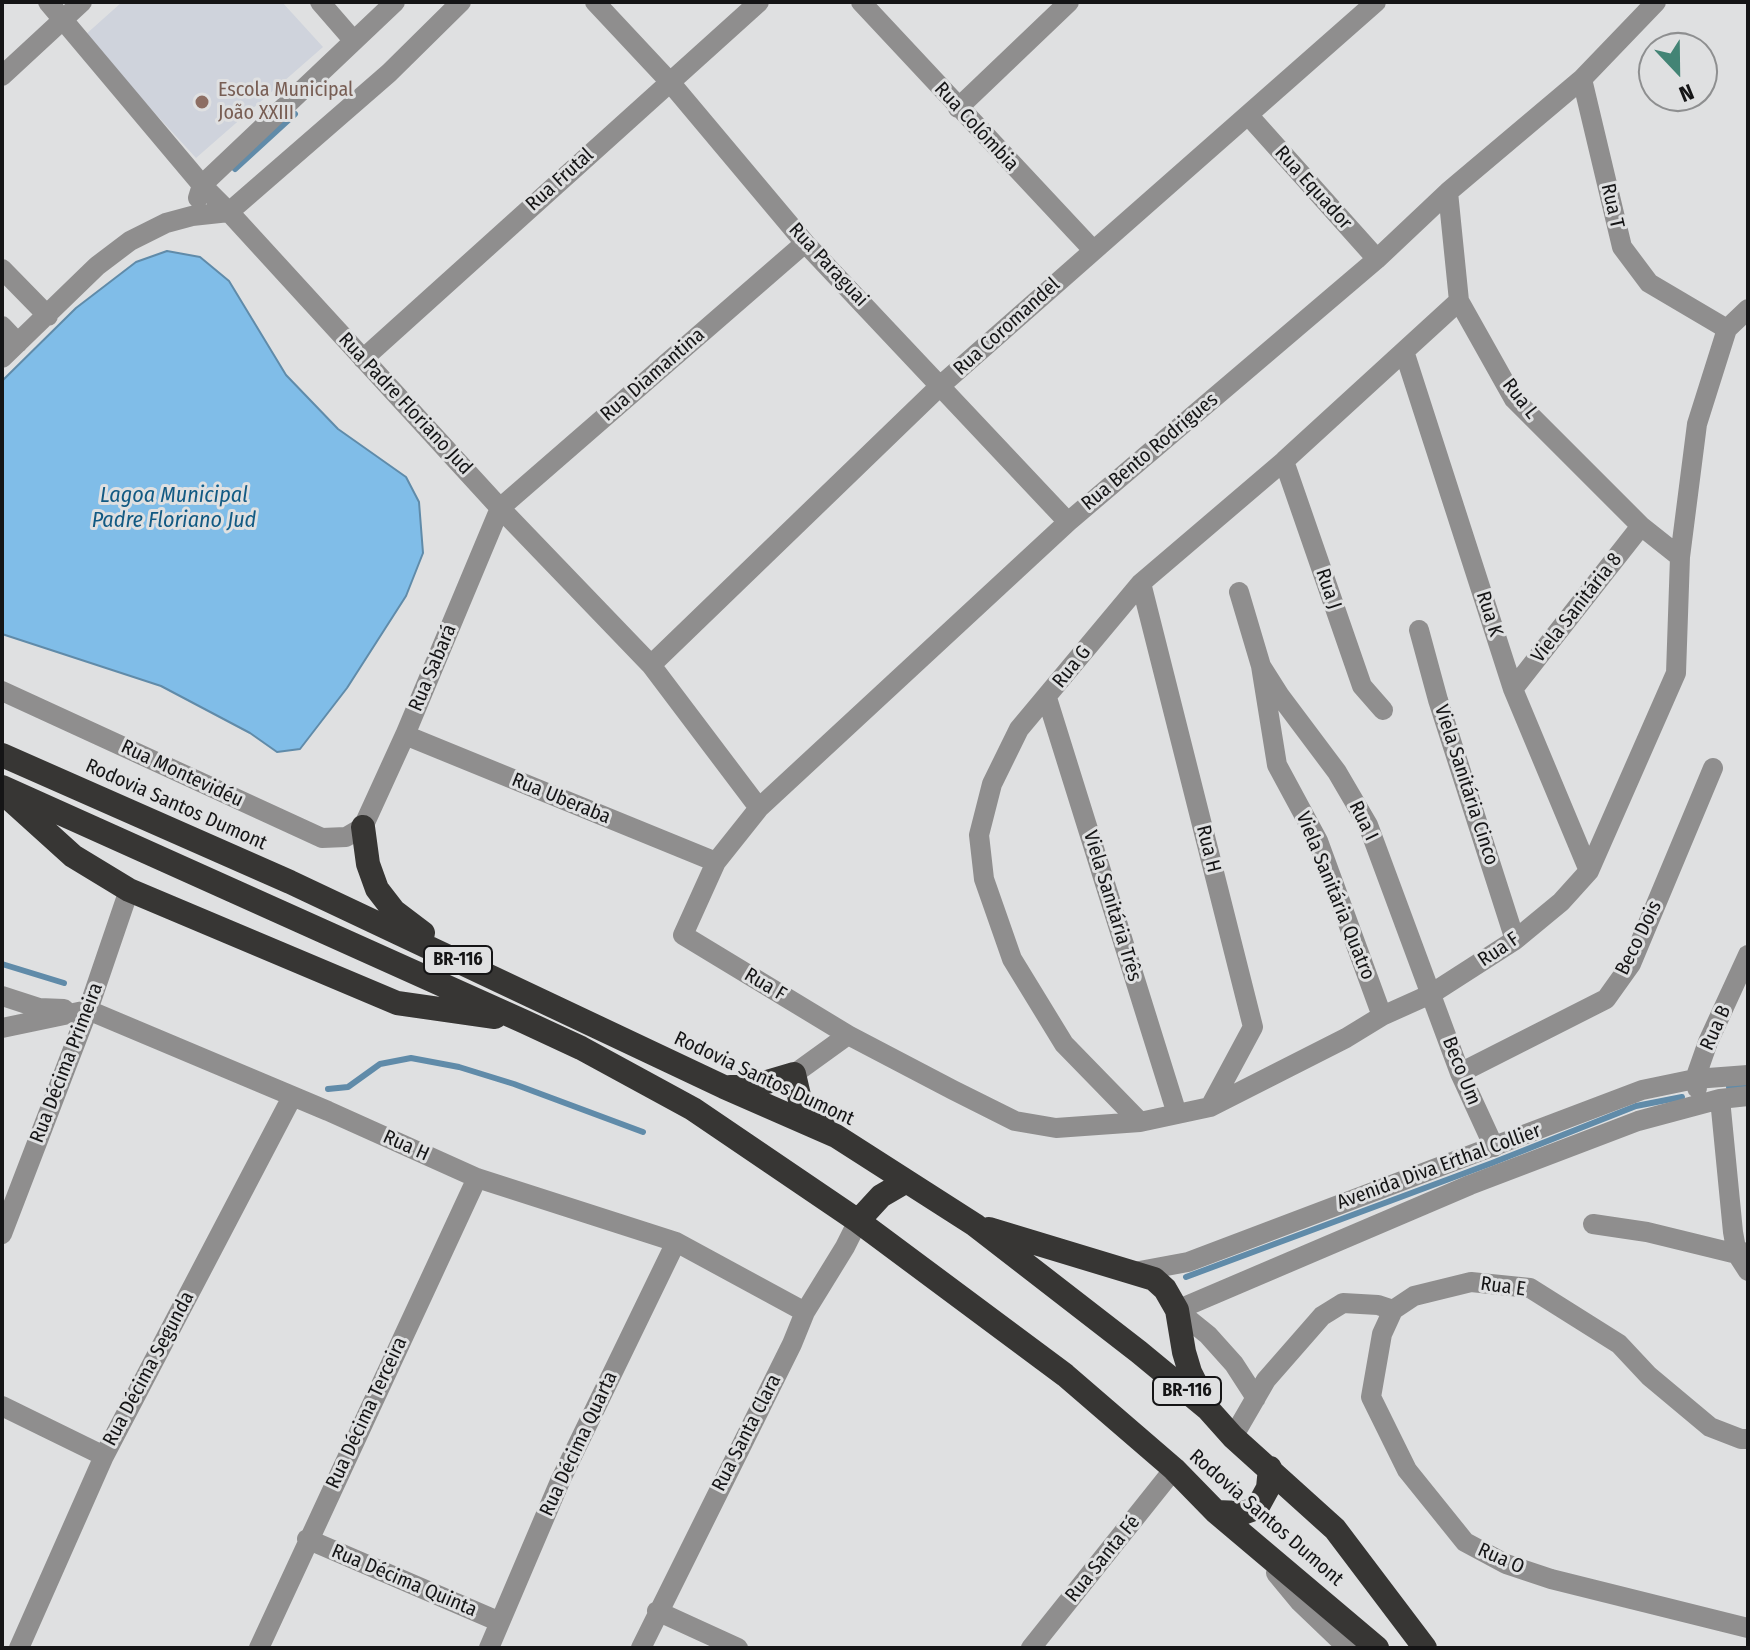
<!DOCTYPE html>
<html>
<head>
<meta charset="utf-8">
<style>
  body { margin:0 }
  #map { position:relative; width:1750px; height:1650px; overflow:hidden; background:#dfe0e1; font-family:"Fira Sans Condensed",sans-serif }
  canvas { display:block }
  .frame { position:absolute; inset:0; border:4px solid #151516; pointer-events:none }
  .north { position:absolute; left:1638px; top:32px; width:80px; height:80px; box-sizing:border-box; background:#dfe0e1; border:2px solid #8e8f90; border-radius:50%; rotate:158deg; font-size:22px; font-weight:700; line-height:32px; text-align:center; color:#151516 }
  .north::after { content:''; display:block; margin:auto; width:28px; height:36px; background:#438475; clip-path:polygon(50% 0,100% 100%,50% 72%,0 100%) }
</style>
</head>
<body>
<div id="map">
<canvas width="1750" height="1650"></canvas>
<div class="frame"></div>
<div class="north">N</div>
</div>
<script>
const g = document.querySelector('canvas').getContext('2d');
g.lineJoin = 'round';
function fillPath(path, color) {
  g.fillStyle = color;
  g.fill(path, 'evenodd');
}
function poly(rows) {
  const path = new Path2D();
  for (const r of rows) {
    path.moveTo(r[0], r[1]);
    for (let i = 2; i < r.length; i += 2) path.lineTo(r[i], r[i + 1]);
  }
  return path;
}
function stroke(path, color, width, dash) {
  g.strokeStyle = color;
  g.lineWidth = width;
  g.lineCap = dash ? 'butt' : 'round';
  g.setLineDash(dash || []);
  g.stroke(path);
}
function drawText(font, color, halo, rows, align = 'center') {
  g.font = font + ' "Fira Sans Condensed",sans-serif';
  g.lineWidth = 6;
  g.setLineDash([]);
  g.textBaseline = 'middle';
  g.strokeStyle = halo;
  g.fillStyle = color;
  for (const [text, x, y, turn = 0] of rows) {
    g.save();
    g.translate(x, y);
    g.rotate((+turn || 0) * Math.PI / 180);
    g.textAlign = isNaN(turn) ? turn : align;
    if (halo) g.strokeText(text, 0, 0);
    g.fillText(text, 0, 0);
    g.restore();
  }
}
fillPath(poly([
  [122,2,282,2,323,47,196,158,84,36]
]), '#cfd3dc');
const water = poly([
  [167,251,200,257,229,281,286,375,338,429,406,477,419,502,423,553,406,596,347,688,300,749,277,752,250,733,161,686,2,634,2,381,76,308,136,262,167,251]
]);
fillPath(water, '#80bde8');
stroke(water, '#608ba9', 2);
stroke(poly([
  [235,169,295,114],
  [2,964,64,983],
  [1729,1087,1748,1085],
  [328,1089,348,1087,380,1064,411,1058,459,1067,514,1084,643,1132],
  [1186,1277,1492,1163,1636,1106,1682,1097]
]), '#608ba9', 6);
stroke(poly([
  [48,2,202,185,229,212,500,508,651,665,759,808],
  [320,2,353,40],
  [595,2,669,81,805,243,1068,522],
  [861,2,1093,250],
  [1656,2,1582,79,1448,192,1377,259,1068,522,759,808,716,862,683,935,848,1035,953,1090,1015,1121,1056,1128,1140,1122,1210,1107,1346,1038,1382,1016,1431,994,1515,940,1561,902,1589,871,1676,673,1680,557,1697,424,1727,329,1748,309],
  [2,76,82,2],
  [1582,79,1622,247,1649,283,1727,329],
  [958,108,1069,2],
  [1249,116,1377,259],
  [1448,192,1459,301,1514,399,1641,526,1680,557],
  [198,198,202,185,395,2],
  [2,269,48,316],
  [2,326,18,343],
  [1404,351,1513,689,1589,871],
  [2,358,97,266,130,241,166,223,192,216,229,212,389,73,461,2],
  [363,359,759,2],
  [1284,461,1362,686,1383,710],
  [1141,583,1253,1027,1210,1107],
  [1239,592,1261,666,1277,765,1318,841,1382,1016],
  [1419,630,1438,700,1515,940],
  [651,665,940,386,1376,2],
  [1261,666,1280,696,1337,772,1368,825,1460,1073,1494,1147],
  [1513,689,1641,526],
  [2,691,322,838,346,837,363,827,405,735,500,508,805,243],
  [1047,698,1177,1114],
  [405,735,716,862],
  [2,996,39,1008,64,1009],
  [2,1028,88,1010,328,1111,477,1178,676,1242,805,1312],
  [1460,1073,1606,999,1631,964,1713,768],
  [794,1074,848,1035],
  [1697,1088,1695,1079,1708,1042,1748,955],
  [1720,1099,1733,1232,1737,1254,1748,1271],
  [1140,1122,1064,1044,1012,959,984,879,979,835,992,784,1019,729,1141,583,1284,461,1459,301],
  [1593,1224,1647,1232,1737,1254,1748,1252],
  [2,1234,88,1010,129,890],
  [1134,1272,1188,1262,1642,1090,1695,1079,1748,1075],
  [1393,1310,1382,1334,1371,1397,1407,1470,1465,1542,1506,1564,1551,1579,1748,1628],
  [1256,1398,1234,1364,1208,1335,1177,1310,1470,1185,1638,1121,1720,1099,1748,1096],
  [2,1406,104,1456],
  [1233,1437,1266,1380,1322,1316,1343,1303,1378,1305,1393,1310,1414,1296,1471,1282,1530,1288,1619,1344,1649,1376,1710,1427,1741,1439,1748,1439],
  [307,1539,500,1622],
  [1276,1573,1300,1602,1348,1648],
  [657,1611,738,1648],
  [19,1648,104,1456,292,1097],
  [259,1648,477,1178],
  [489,1648,561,1479,676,1242],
  [641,1648,792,1344,805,1312,845,1247,858,1221],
  [1031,1648,1174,1469]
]), '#8f8e8e', 20);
stroke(poly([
  [2,755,290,882,724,1087,836,1136,975,1225,1139,1352,1208,1409,1233,1437,1335,1529,1425,1648],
  [2,787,525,1022,581,1048,693,1109,858,1221,1065,1375,1174,1469,1216,1512,1377,1648],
  [11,800,73,856,129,890,397,1003,495,1017],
  [363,827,368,864,377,889,394,911,423,933],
  [730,1087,750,1087,794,1074,800,1100,823,1125],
  [858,1221,881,1196,905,1182],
  [989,1229,1154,1279,1165,1289,1177,1310,1184,1352,1190,1372,1204,1400],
  [1216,1512,1243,1513,1257,1508,1268,1488,1270,1468]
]), '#373634', 24);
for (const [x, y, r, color] of [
  [202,102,8,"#8d6e63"]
]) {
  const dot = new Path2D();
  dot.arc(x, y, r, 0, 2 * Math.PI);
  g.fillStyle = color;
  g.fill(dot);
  stroke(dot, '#dfe0e1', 3);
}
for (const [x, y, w] of [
  [458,960,68],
  [1187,1391,68]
]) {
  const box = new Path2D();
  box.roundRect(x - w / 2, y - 14, w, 28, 6);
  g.fillStyle = '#dfe0e1';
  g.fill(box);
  stroke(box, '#151516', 2);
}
drawText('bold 18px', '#151516', null, [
  ["BR-116",458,960],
  ["BR-116",1187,1391]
]);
drawText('20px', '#785e54', '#dfe0e1', [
  ["Escola Municipal",218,90],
  ["João XXIII",218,113]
], 'left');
drawText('20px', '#151516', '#dfe0e1', [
  ["Rua Colômbia",976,127,47],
  ["Rua Frutal",560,180,-42],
  ["Rua Equador",1313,188,48],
  ["Rua T",1612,206,77],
  ["Rua Paraguai",828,265,47],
  ["Rua Coromandel",1007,327,-42],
  ["Rua Diamantina",653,375,-41],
  ["Rua L",1520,399,52],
  ["Rua Padre Floriano Jud",405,404,47],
  ["Rua Bento Rodrigues",1150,452,-40],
  ["Rua J",1328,589,71],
  ["Viela Sanitária 8",1577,608,-52],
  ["Rua K",1489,614,72],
  ["Rua G",1072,667,-51],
  ["Rua Sabará",433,668,-67],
  ["Rua Montevidéu",182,774,25],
  ["Viela Sanitária Cinco",1466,785,72],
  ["Rua Uberaba",561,799,22],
  ["Rodovia Santos Dumont",176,805,24],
  ["Rua I",1363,821,64],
  ["Rua H",1208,849,76],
  ["Viela Sanitária Quatro",1335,896,68],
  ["Viela Sanitária Três",1112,906,73],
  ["Beco Dois",1639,938,-64],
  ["Rua F",1499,950,-34],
  ["Rua F",765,985,31],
  ["Rua B",1716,1028,-66],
  ["Rua Décima Primeira",67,1063,-69],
  ["Beco Um",1461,1071,68],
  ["Rodovia Santos Dumont",764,1079,25],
  ["Rua H",406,1146,24],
  ["Avenida Diva Erthal Collier",1439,1167,-20],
  ["Rua E",1503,1287,8],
  ["Rua Décima Segunda",149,1369,-62],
  ["Rua Décima Terceira",367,1413,-65],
  ["Rua Santa Clara",747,1433,-63],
  ["Rua Décima Quarta",579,1444,-65],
  ["Rodovia Santos Dumont",1266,1518,41],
  ["Rua Santa Fé",1103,1559,-51],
  ["Rua O",1501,1559,24],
  ["Rua Décima Quinta",404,1581,23]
]);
drawText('italic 22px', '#125a83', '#dfe0e1', [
  ["Lagoa Municipal",174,496],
  ["Padre Floriano Jud",174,521]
]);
</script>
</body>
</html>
